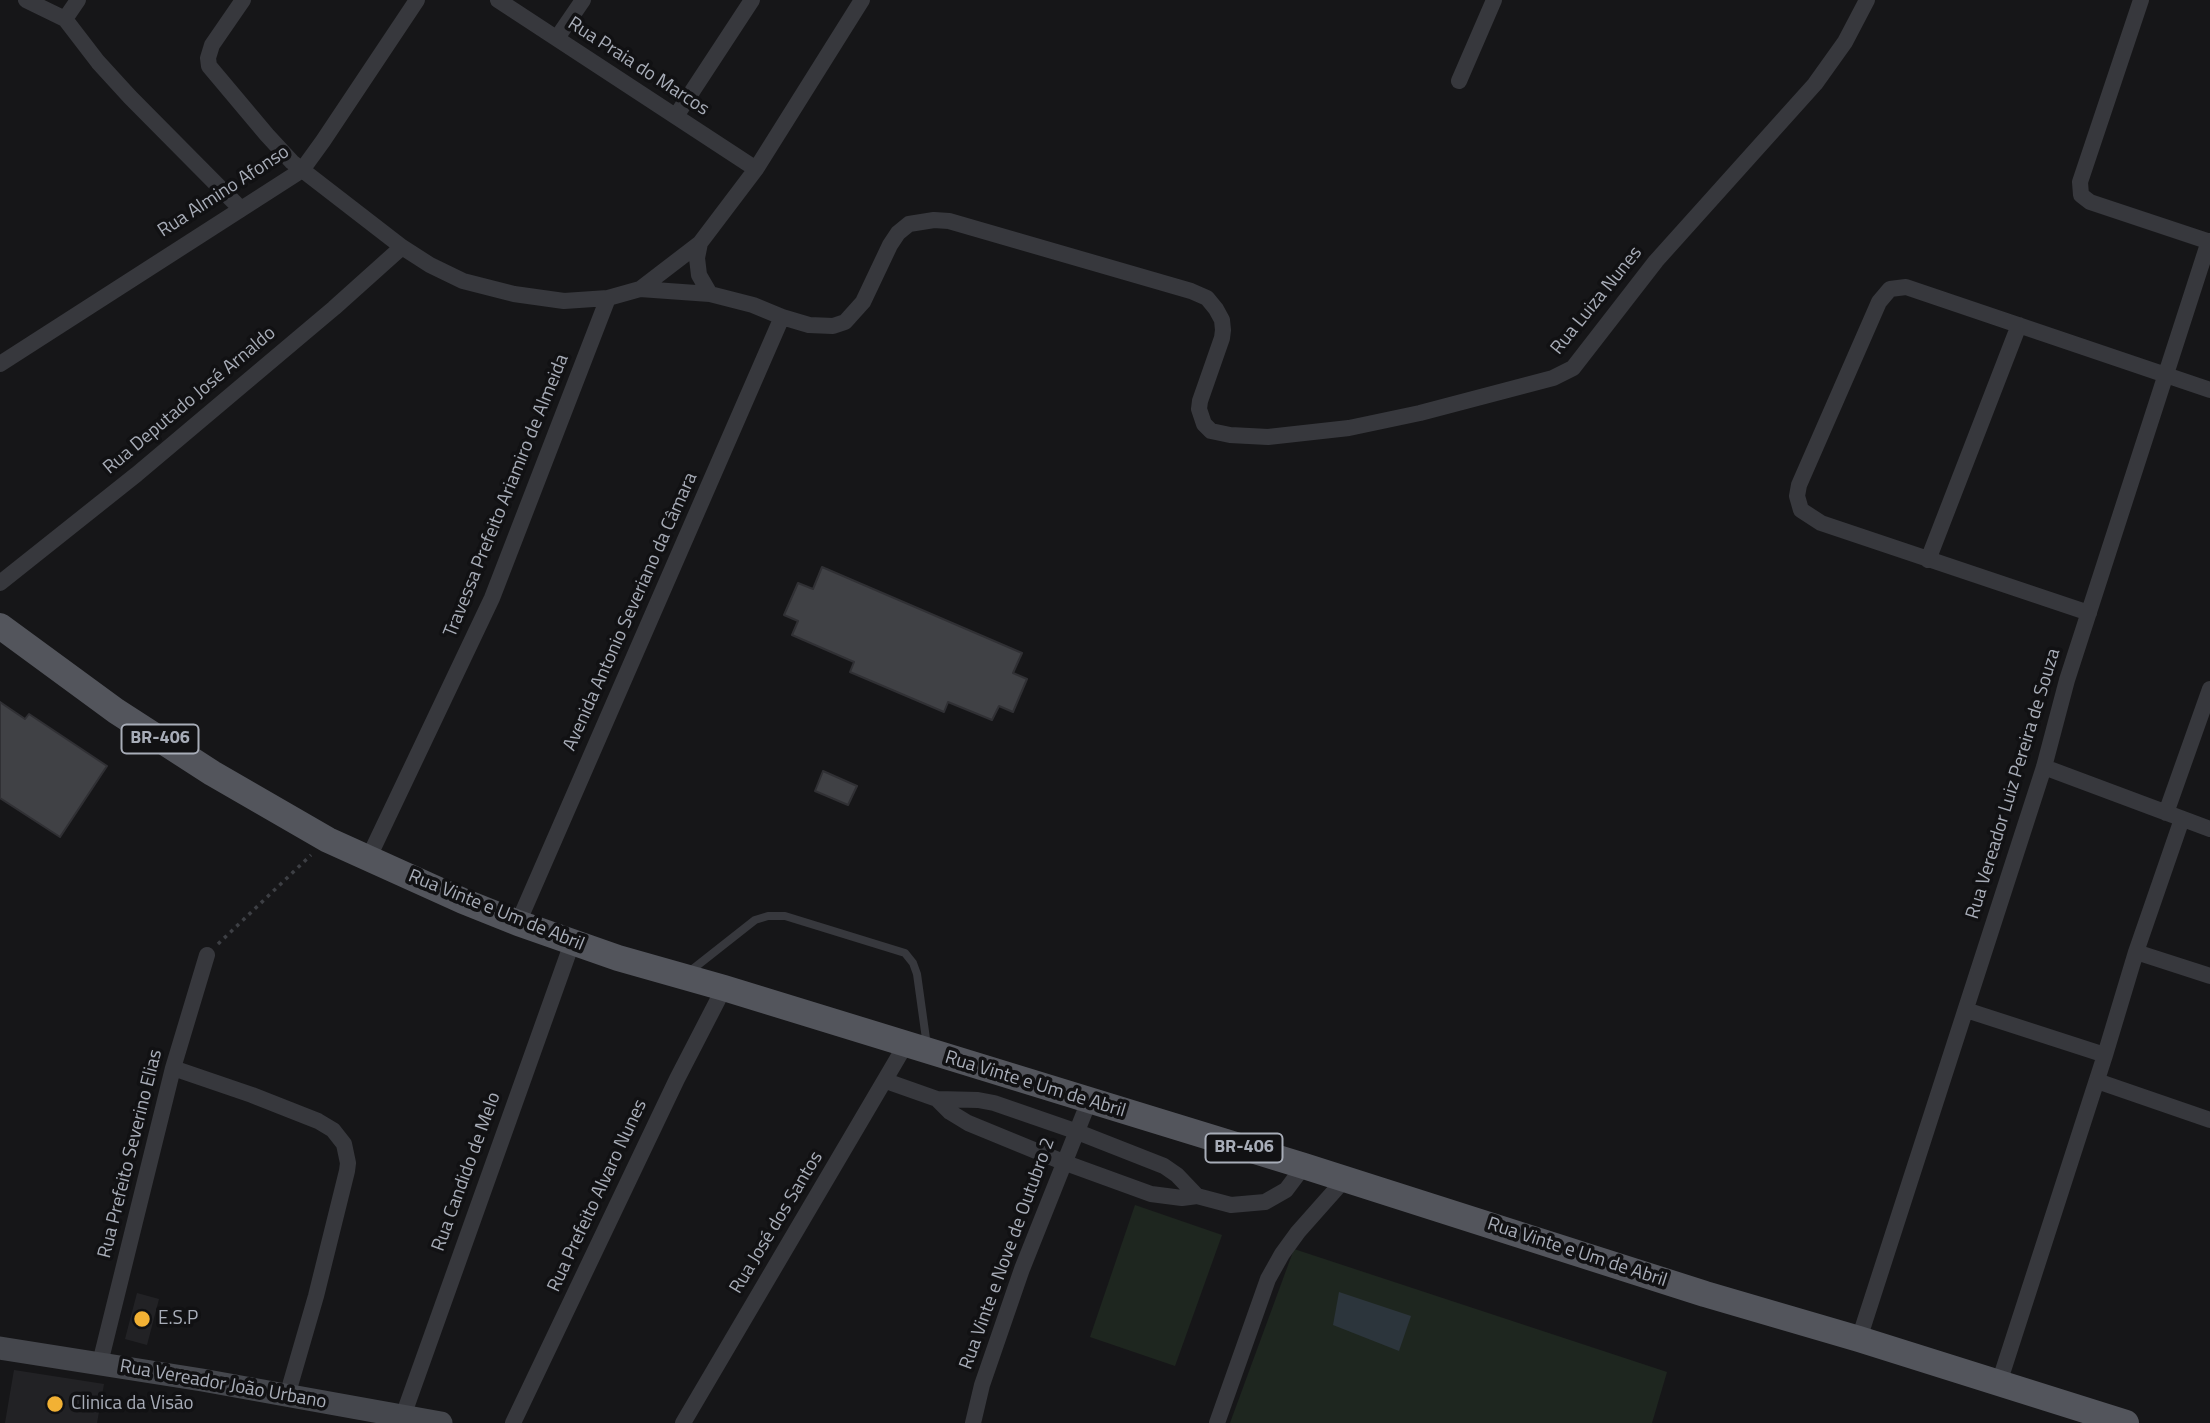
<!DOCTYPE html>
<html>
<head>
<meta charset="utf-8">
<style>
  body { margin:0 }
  canvas { display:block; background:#161618 }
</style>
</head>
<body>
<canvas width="2210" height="1423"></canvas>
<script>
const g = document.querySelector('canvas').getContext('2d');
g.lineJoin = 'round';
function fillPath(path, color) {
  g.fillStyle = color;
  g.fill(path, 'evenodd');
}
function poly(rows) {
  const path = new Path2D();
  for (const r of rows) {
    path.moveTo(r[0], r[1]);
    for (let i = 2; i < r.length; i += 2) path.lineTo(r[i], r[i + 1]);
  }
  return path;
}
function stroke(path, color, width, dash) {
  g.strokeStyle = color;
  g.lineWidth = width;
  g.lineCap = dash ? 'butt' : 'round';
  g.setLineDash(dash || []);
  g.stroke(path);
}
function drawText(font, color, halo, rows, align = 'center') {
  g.font = font + ' "Titillium Web",sans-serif';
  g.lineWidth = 7;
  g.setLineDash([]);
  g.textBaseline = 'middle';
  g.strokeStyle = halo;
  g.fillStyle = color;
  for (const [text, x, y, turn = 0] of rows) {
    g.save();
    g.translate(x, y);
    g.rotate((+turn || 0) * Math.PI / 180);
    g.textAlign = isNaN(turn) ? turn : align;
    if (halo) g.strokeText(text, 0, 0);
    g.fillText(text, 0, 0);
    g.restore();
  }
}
fillPath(poly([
  [137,1293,159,1299,147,1345,125,1339],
  [14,1370,104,1384,97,1423,5,1423]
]), '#222225');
fillPath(poly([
  [1135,1205,1222,1235,1175,1366,1090,1337],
  [1294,1249,1667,1372,1652,1423,1230,1423]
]), '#1e261f');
fillPath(poly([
  [1339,1292,1411,1316,1399,1351,1333,1325]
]), '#2c353c');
const building = poly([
  [822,567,1022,653,1013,673,1027,679,1013,712,999,706,992,720,948,702,944,712,850,672,854,662,792,635,798,621,784,615,798,583,813,589,822,567],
  [0,702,25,719,29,714,107,766,60,837,0,798,0,702],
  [823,771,857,786,848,805,815,791,823,771]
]);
fillPath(building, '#404145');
stroke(building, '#303034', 2);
stroke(poly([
  [218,944,311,855]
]), '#3d3f44', 3.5, [3.5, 5]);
stroke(poly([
  [689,972,755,920,768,916,785,916,905,953,913,963,917,974,927,1046]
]), '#37383d', 8);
stroke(poly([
  [26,0,65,19,98,62,130,97,240,208],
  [243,0,212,45,208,58,209,66,267,135,292,162,402,247,430,265,463,281,514,294,564,301,608,298,640,289,700,243,756,169,862,0],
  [498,0,756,169],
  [2141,0,2080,182,2081,195,2090,202,2210,242],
  [65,19,78,0],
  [557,38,583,0],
  [1459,81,1494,0],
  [676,116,752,0],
  [700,243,697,258,699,275,710,294],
  [640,289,710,294,753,305,782,317,809,325,833,326,845,322,863,302,890,245,898,233,909,224,934,220,949,221,1191,291,1207,298,1216,309,1222,320,1223,330,1222,338,1200,401,1199,409,1204,424,1211,431,1230,435,1268,437,1349,428,1420,413,1553,378,1573,368,1656,261,1815,84,1845,42,1867,0],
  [0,364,302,170,323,141,417,0],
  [1928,560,2019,325],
  [0,583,137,474,334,308,402,247],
  [2089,613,1821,523,1801,510,1797,496,1799,485,1879,302,1890,289,1906,287,2210,390],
  [2044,767,2210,829],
  [2166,813,2210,689],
  [368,859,492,598,608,298],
  [518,923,782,317],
  [2136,952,2210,976],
  [1966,1010,2105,1055],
  [173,1068,252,1095,318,1121,333,1130,344,1144,348,1163,347,1171,316,1296,287,1396],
  [886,1081,937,1099,978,1100,994,1103,1075,1131,1164,1166,1177,1175,1197,1196],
  [2097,1081,2210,1120],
  [937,1099,950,1112,968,1123,1063,1162,1151,1194,1182,1198,1197,1196,1231,1205,1265,1202,1286,1190,1304,1166],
  [1859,1339,2044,767,2067,680,2209,241],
  [100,1363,173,1068,207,955],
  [1999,1383,2105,1055,2136,952,2182,819],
  [403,1416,572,943],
  [513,1423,677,1079,724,988],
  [683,1423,906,1044],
  [973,1423,982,1385,1022,1269,1089,1101],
  [1217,1423,1268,1279,1282,1254,1298,1232,1345,1179]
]), '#37383d', 16);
stroke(poly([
  [0,1348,202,1380,441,1423]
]), '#45474d', 23);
stroke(poly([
  [0,626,116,711,212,773,328,840,463,901,518,923,618,958,724,988,1304,1166,1705,1294,1859,1339,2126,1423]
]), '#53555c', 26);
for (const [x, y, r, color] of [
  [142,1319,9,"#f2b134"],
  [55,1404,9,"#f2b134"]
]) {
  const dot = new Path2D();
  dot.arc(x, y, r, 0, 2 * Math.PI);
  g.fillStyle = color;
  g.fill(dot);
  stroke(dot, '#111113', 2.5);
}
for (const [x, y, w] of [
  [160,739,77],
  [1244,1148,77]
]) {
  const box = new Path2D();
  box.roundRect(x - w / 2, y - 14.5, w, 29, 5);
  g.fillStyle = '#111113';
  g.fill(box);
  stroke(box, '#a8adb8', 2);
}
drawText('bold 18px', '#a8adb8', null, [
  ["BR-406",160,739],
  ["BR-406",1244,1148]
]);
drawText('19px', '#a8adb8', '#111113', [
  ["Rua Praia do Marcos",638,67,33],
  ["Rua Almino Afonso",224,192,-33],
  ["Rua Luiza Nunes",1597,301,-51],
  ["Rua Deputado José Arnaldo",190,401,-40],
  ["Travessa Prefeito Ariamiro de Almeida",507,496,-68],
  ["Avenida Antonio Severiano da Câmara",631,612,-66],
  ["Rua Vereador Luiz Pereira de Souza",2014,784,-73],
  ["Rua Vinte e Um de Abril",496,911,22],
  ["Rua Vinte e Um de Abril",1035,1085,17],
  ["Rua Prefeito Severino Elias",131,1154,-76],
  ["Rua Candido de Melo",467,1172,-70],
  ["Rua Prefeito Alvaro Nunes",598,1196,-65],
  ["Rua José dos Santos",777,1223,-59],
  ["Rua Vinte e Um de Abril",1577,1253,18],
  ["Rua Vinte e Nove de Outubro 2",1008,1254,-70],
  ["Rua Vereador João Urbano",223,1385,10]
]);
drawText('19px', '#a8adb8', '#111113', [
  ["E.S.P",158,1319],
  ["Clinica da Visão",71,1404]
], 'left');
</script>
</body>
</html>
